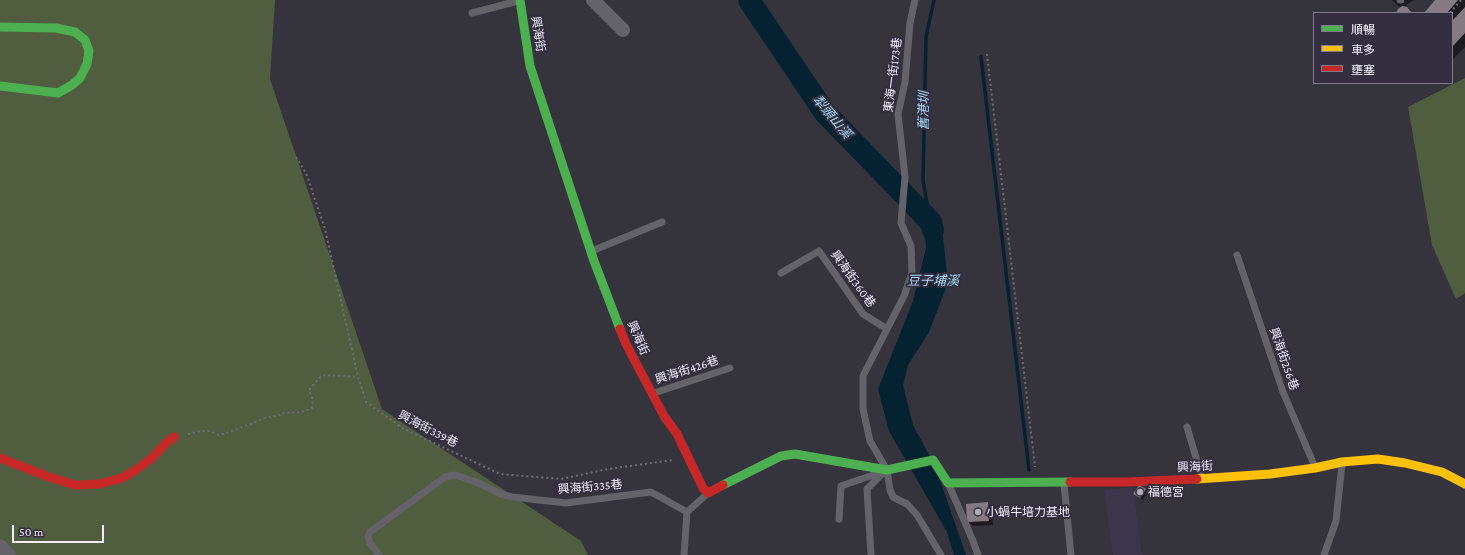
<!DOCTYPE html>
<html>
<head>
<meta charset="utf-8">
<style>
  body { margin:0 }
  #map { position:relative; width:1465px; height:555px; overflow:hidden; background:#35333c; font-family:"Crimson Pro","Noto Sans TC",serif }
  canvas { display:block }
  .legend { position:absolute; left:1313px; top:12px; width:140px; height:72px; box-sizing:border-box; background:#342f40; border:1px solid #807c8b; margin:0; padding:5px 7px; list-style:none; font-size:12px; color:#f2effb }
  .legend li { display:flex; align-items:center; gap:8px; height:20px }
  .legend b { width:20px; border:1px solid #807c8b }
  .scale { position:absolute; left:12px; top:525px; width:92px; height:18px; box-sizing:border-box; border:2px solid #f2effb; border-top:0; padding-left:5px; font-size:12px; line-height:14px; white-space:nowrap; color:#f2effb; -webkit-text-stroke:3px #342f40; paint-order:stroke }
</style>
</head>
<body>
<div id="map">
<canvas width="1465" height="555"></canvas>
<ul class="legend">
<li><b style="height:5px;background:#4caf50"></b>順暢</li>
<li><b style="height:5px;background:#ffc107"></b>車多</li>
<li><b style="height:5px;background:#c62828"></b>壅塞</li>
</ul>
<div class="scale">50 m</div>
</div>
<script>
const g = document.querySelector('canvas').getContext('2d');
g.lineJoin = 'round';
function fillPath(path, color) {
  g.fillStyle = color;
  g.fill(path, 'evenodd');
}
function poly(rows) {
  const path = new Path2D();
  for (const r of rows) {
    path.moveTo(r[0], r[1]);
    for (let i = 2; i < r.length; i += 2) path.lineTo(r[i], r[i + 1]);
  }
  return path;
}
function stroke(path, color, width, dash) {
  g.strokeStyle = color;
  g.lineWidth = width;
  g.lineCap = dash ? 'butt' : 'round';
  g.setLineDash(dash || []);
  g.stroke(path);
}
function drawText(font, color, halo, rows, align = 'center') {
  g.font = font + ' "Crimson Pro","Noto Sans TC",serif';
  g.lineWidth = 4;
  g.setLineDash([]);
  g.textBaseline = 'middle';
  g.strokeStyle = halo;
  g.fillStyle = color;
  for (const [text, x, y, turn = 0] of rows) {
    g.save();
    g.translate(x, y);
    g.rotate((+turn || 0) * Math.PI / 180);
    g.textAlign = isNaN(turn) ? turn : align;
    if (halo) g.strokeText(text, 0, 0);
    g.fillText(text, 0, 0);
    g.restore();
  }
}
fillPath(poly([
  [1133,487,1142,555,1113,555,1104,490]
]), '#3c364b');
fillPath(poly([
  [0,0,275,0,270,79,382,409,581,541,588,555,0,555],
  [1465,78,1465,293,1456,299,1432,245,1408,107]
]), '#515d3f');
fillPath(poly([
  [925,198,940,218,943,236,948,283,929,332,908,365,903,385,913,425,935,466,966,555,954,555,947,532,889,431,878,389,913,301,926,248,925,232,914,221,917,202]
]), '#052230');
fillPath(poly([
  [1392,0,1414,0,1403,7,1407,7,1412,13,1397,13,1403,7,1398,6],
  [1437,0,1465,0,1465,47,1452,60,1452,13,1425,13],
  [1145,490,1147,492,1143,500,1137,496],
  [988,503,992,508,993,525,973,526,968,522]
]), '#0007');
stroke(poly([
  [981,57,1029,470],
  [927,204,923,180,926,37,934,0]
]), '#052230', 3.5);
stroke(poly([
  [749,0,825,113,931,222,933,230]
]), '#052230', 22);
fillPath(poly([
  [1435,0,1458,0,1447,13,1424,13],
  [1402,6,1407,7,1412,13,1396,13,1398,9],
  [1465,7,1465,33,1452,47,1452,21],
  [1139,485,1146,489,1140,498,1133,494],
  [988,502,989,521,967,522,966,504]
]), '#847a82');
stroke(poly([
  [1450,13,1461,0],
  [987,54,1035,467],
  [296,157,306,173,325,229,358,377,366,402,404,429,500,474,561,479,608,469,673,460],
  [188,434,201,431,210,431,219,435,230,432,265,418,280,415,281,413,302,412,312,408,313,400,309,390,320,377,325,375,358,377]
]), '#706e75', 2, [2, 3]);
stroke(poly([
  [915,0,910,23,905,82,898,114,905,177,901,223,911,246,912,273,904,296,863,376,863,409,870,441,887,470,890,490,893,497,907,504,917,515,941,555],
  [1400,0,1401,0],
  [472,13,518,1],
  [592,251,662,222],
  [1237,255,1283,392,1315,467],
  [781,273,819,251,863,314,887,329],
  [654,393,730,368],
  [1187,427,1202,478],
  [1064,484,1071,555],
  [949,485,973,541,978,555],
  [839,519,841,486,876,474],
  [379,555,370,543,368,536,370,532,445,477,456,475,476,482,501,494,512,497,566,503,651,492,687,512],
  [684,555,687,512,708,493],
  [871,555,867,489,884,472],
  [1324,555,1336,521,1342,464]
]), '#65636a', 7);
stroke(poly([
  [593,0,623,30],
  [0,546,9,555]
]), '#65636a', 14);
stroke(poly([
  [520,0,530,66,594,261,620,329],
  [0,27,56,28,75,32,85,40,89,51,87,64,80,78,72,85,58,93,0,86],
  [723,485,781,456,795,454,887,470,933,460,948,483,1070,482]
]), '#4caf50', 9);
stroke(poly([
  [1197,479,1270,474,1315,468,1342,462,1378,459,1405,463,1442,472,1465,484]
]), '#ffc107', 9);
stroke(poly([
  [620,329,626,344,664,416,677,434,703,488,708,493,723,485],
  [0,458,49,477,75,485,99,484,122,478,136,470,153,457,165,444,174,437],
  [1070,482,1127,482,1197,479]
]), '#c62828', 9);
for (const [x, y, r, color] of [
  [1140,492,4,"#b0adb8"],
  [978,512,4,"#b0adb8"]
]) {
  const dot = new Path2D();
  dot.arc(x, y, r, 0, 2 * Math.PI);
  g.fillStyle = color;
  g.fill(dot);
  stroke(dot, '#342f40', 1.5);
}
drawText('12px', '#f2effb', '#342f40', [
  ["興海街",538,34,81],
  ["東海一街173巷",893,75,-83],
  ["興海街360巷",853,279,54],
  ["興海街",638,338,66],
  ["興海街256巷",1284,359,71],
  ["興海街426巷",687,370,-18],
  ["興海街339巷",428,429,27],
  ["興海街",1195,467,-3],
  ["興海街335巷",590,487,-5]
]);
drawText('12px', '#f2effb', '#342f40', [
  ["福德宮",1148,492],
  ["小蝸牛培力基地",986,512]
], 'left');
drawText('italic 13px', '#a4dcfb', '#342f40', [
  ["舊港圳",924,111,-89],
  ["犁頭山溪",832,117,50],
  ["豆子埔溪",933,281]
]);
</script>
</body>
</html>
